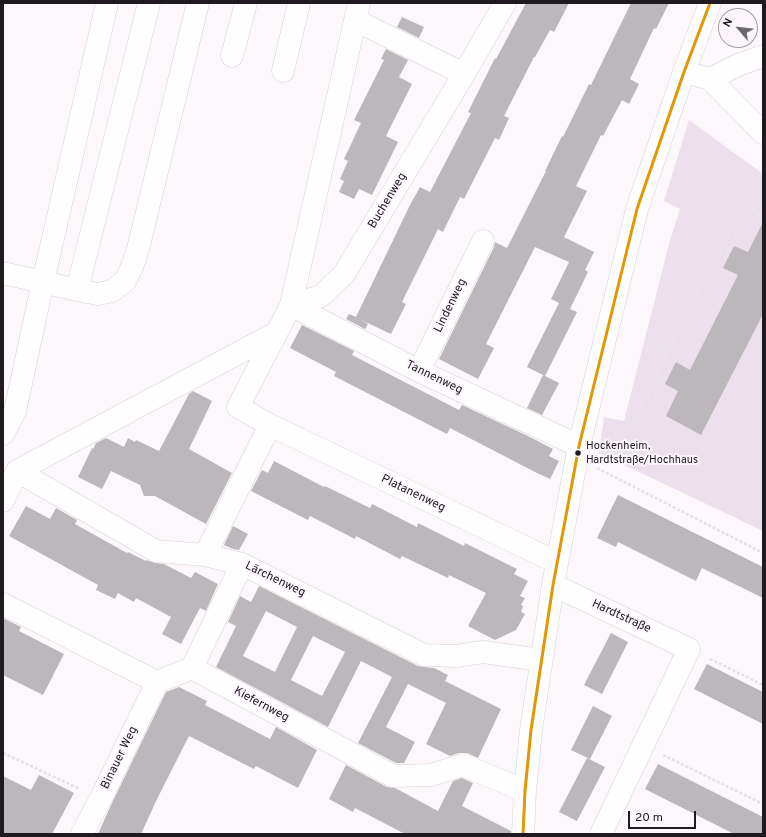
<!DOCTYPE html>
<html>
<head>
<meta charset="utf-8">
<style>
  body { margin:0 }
  #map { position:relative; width:766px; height:837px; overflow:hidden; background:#fbf7fb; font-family:Overpass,sans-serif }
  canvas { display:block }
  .frame { position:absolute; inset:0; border:4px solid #1f1920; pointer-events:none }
  .north { position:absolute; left:718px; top:8px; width:40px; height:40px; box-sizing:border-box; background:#fcf5fd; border:1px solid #a49da5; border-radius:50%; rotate:298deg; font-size:11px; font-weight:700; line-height:16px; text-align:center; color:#1f1920 }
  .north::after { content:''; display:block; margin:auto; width:14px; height:18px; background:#6c676d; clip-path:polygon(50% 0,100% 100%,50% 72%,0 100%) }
  .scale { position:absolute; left:628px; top:811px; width:68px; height:18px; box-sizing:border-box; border:2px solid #1f1920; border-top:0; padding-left:5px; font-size:12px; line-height:14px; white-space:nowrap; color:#1f1920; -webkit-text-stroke:3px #fcf5fd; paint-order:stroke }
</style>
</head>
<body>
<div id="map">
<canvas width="766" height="837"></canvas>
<div class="frame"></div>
<div class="north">N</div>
<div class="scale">20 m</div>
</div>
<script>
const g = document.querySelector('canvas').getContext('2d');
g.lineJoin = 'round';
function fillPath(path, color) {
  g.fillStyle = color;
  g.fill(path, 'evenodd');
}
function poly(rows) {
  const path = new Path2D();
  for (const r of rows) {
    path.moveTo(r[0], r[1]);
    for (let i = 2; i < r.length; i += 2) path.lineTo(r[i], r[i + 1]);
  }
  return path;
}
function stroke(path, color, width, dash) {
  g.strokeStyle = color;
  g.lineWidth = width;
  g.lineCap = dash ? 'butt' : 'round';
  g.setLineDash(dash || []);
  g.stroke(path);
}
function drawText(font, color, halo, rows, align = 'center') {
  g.font = font + ' Overpass,sans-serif';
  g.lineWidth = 4;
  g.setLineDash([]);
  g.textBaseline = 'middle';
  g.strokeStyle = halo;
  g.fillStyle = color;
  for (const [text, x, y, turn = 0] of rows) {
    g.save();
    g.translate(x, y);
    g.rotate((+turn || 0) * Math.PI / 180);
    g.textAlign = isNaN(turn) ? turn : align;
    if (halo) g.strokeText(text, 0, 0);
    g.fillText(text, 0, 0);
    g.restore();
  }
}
fillPath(poly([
  [689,120,763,174,763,531,599,453,604,417,624,421,670,240,680,209,664,201]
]), '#ece0ed');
fillPath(poly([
  [526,3,569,3,554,32,550,30,535,57,534,57,504,116,509,118,499,140,495,138,464,199,460,197,443,232,438,229,402,302,406,304,391,334,359,319,368,324,365,329,346,319,349,314,356,317,410,205,420,187,430,192,471,113,468,112,495,58,496,59],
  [631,3,669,3,656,29,654,28,630,79,639,84,629,104,622,100,603,136,601,135,576,186,587,191,564,237,594,252,585,270,588,272,570,309,577,312,545,376,527,367,559,303,551,299,569,262,535,247,486,344,494,348,478,379,439,359,494,247,495,242,507,248,546,171,545,171,562,136,563,137,589,84,591,85],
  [402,17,424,27,419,38,397,27],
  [386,49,408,60,399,77,412,84,386,136,398,142,372,195,359,189,354,199,339,192,344,181,340,179,348,161,344,159,361,123,354,120,384,60,381,59],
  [763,222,763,314,701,435,666,416,678,391,665,384,676,362,690,370,738,275,723,268,734,246,748,252],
  [302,325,354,351,352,355,459,410,462,405,530,437,553,449,549,456,559,461,550,479,537,473,450,428,447,434,334,376,336,372,290,348],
  [543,375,559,383,542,415,527,408],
  [193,391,212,401,189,449,232,473,206,524,155,496,144,496,140,485,111,471,102,489,78,477,92,448,93,449,96,443,106,438,124,447,128,438,135,442,136,440,159,451,189,394],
  [274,461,324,487,325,486,370,508,372,504,417,527,418,523,464,546,465,543,517,569,514,574,528,581,520,596,525,598,521,605,523,606,521,612,525,614,516,630,495,640,468,626,486,593,449,575,448,578,402,556,400,559,356,536,355,539,310,516,308,520,251,491,262,470,268,473],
  [618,495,763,567,763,598,702,568,696,581,618,542,616,547,597,538],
  [26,506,50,519,56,508,77,520,75,524,127,553,128,552,146,561,146,560,155,563,164,564,191,578,195,572,218,584,206,611,200,608,181,644,162,634,171,617,136,598,134,602,118,593,115,599,96,590,98,585,9,536],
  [233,526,248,534,239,550,233,549,224,545],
  [259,586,418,666,424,667,434,668,448,675,445,681,501,709,478,758,467,753,459,753,450,756,426,744,446,703,408,684,386,727,415,742,404,763,396,763,358,743,392,677,361,661,328,727,216,667,236,626,228,622,240,596,251,602],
  [266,611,297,627,275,672,243,656],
  [313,636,345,652,322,696,291,680],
  [3,618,21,627,19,631,64,654,43,695,3,675],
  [611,633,628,642,602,694,584,685],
  [707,664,763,692,763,724,694,689],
  [179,687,207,701,205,705,270,739,276,727,317,750,298,788,256,766,254,769,189,736,158,797,141,834,98,834,111,805,166,692],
  [593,706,612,716,590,759,571,750],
  [587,758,605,767,577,821,559,812],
  [658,764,763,817,763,834,734,834,645,789],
  [346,765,387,787,395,788,438,811,453,781,462,778,473,783,462,806,511,831,511,834,405,834,355,808,353,812,329,799],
  [39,775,74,793,52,834,3,834,3,776,31,790]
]), '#bbb7bb');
const minor = poly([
  [359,3,291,305,238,407,270,425,556,562],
  [355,20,464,74],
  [232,56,246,3],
  [283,71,299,3],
  [684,72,710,79,763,133],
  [710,79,738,65,763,56],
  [3,273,77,290,149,3],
  [77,290,98,294,112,291,125,281,132,267,138,249,198,3],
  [291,305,321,296,344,274,464,74,505,3],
  [291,305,419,371,579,446],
  [419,371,483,241],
  [3,434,15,411,43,282,107,3],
  [17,471,156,551,205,555,242,564,424,655,456,656,483,652,541,660],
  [17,471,276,333],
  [3,501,17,471],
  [205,555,270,425],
  [553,585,689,649,601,834],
  [3,604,157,682,192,668,393,776,431,775,463,765,525,791],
  [192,668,242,564],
  [82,834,101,798,157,682],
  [523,834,525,791,531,730,553,585,579,446,637,209,684,72,710,3]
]);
stroke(minor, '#d6d1d7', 23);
stroke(poly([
  [682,208,733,234],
  [647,339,673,353],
  [605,435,644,411,733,234,763,206],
  [597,468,763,553],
  [710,659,763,685],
  [3,753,80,789],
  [663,755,763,804]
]), '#e2e2e2', 2.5, [3, 2]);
stroke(minor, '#fefefe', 22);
stroke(poly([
  [523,834,525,791,531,730,553,585,579,446,637,209,684,72,710,3]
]), '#e19803', 3);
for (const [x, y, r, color] of [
  [578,453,3.5,"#1f1920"]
]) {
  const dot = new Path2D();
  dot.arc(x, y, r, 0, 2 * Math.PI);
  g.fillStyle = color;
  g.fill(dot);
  stroke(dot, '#fcf5fd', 1.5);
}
drawText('11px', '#1f1920', '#fcf5fd', [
  ["Hockenheim,",586,447],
  ["Hardtstraße/Hochhaus",586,461]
], 'left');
drawText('12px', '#1f1920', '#fcf5fd', [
  ["Buchenweg",388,201,-59],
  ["Lindenweg",451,306,-64],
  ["Tannenweg",434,378,26],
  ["Platanenweg",413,494,26],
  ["Lärchenweg",275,580,26],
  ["Hardtstraße",621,617,25],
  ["Kiefernweg",261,705,28],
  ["Binauer Weg",120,758,-64]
]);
</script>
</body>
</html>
